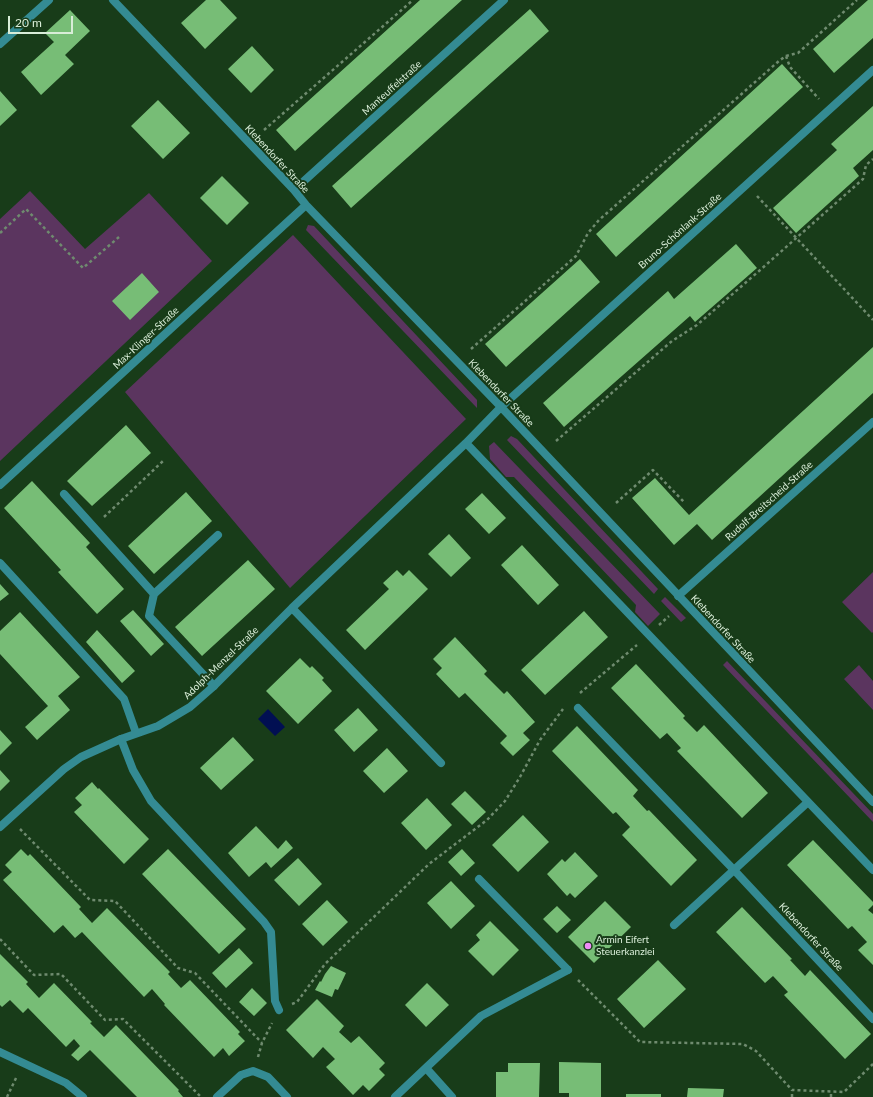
<!DOCTYPE html>
<html>
<head>
<meta charset="utf-8">
<style>
  body { margin:0 }
  #map { position:relative; width:873px; height:1097px; overflow:hidden; background:#183c19; font-family:Lato,sans-serif }
  canvas { display:block }
  .scale { position:absolute; left:8px; top:16px; width:65px; height:18px; box-sizing:border-box; border:2px solid #d9edd8; border-top:0; padding-left:5px; font-size:12px; line-height:14px; white-space:nowrap; color:#d9edd8; -webkit-text-stroke:3px #183c19; paint-order:stroke }
</style>
</head>
<body>
<div id="map">
<canvas width="873" height="1097"></canvas>
<div class="scale">20 m</div>
</div>
<script>
const g = document.querySelector('canvas').getContext('2d');
g.lineJoin = 'round';
function fillPath(path, color) {
  g.fillStyle = color;
  g.fill(path, 'evenodd');
}
function poly(rows) {
  const path = new Path2D();
  for (const r of rows) {
    path.moveTo(r[0], r[1]);
    for (let i = 2; i < r.length; i += 2) path.lineTo(r[i], r[i + 1]);
  }
  return path;
}
function stroke(path, color, width, dash) {
  g.strokeStyle = color;
  g.lineWidth = width;
  g.lineCap = dash ? 'butt' : 'round';
  g.setLineDash(dash || []);
  g.stroke(path);
}
function drawText(font, color, halo, rows, align = 'center') {
  g.font = font + ' Lato,sans-serif';
  g.lineWidth = 4;
  g.setLineDash([]);
  g.textBaseline = 'middle';
  g.strokeStyle = halo;
  g.fillStyle = color;
  for (const [text, x, y, turn = 0] of rows) {
    g.save();
    g.translate(x, y);
    g.rotate((+turn || 0) * Math.PI / 180);
    g.textAlign = isNaN(turn) ? turn : align;
    if (halo) g.strokeText(text, 0, 0);
    g.fillText(text, 0, 0);
    g.restore();
  }
}
fillPath(poly([
  [30,191,85,249,149,193,212,261,0,461,0,219],
  [308,225,314,226,477,400,477,408,306,230],
  [293,235,466,419,290,588,125,392],
  [511,436,517,439,658,589,654,594,507,440],
  [494,442,660,614,648,626,635,612,636,605,514,477,506,477,490,459,489,446],
  [873,572,873,632,872,633,842,602],
  [665,597,686,618,681,622,661,601],
  [727,661,873,814,873,822,723,665],
  [859,665,873,681,873,710,844,679]
]), '#5b355f');
fillPath(poly([
  [268,709,285,727,275,736,258,719]
]), '#010f52');
fillPath(poly([
  [206,0,220,0,237,18,205,49,181,23],
  [420,0,462,0,295,151,276,130],
  [868,0,873,0,873,38,834,73,813,49],
  [530,9,549,31,351,208,332,186],
  [70,10,90,31,65,55,74,64,41,95,21,72,54,42,45,33],
  [252,46,274,70,251,93,228,69],
  [782,64,803,87,616,257,596,234],
  [0,91,17,110,0,126],
  [158,100,190,133,163,159,131,126],
  [873,106,873,150,853,168,859,176,796,233,773,208,837,150,831,144],
  [222,176,249,203,227,225,200,198],
  [736,244,757,268,695,322,690,316,564,427,543,403,668,291,674,299],
  [580,259,600,282,506,367,485,344],
  [142,273,159,292,130,320,112,301],
  [873,347,873,393,712,540,697,524,674,545,632,498,655,478,689,515],
  [126,425,151,453,92,506,67,481],
  [32,481,90,543,86,547,124,589,97,614,58,572,61,570,4,508],
  [186,492,212,521,154,574,128,546],
  [482,493,506,518,489,534,465,509],
  [449,534,471,558,451,577,428,554],
  [522,545,559,585,538,605,501,565],
  [248,560,275,589,202,656,175,627],
  [397,570,403,576,409,570,428,589,365,650,346,630,389,589,383,583],
  [0,584,9,594,0,601],
  [133,610,164,644,151,656,120,621],
  [584,611,608,637,545,695,521,670],
  [20,612,80,677,58,696,70,710,37,740,25,727,48,706,0,654,0,631],
  [97,630,135,671,122,683,86,642],
  [455,637,487,671,484,674,504,694,507,691,535,722,523,733,530,740,513,756,500,743,507,736,465,693,459,698,436,674,442,668,433,659],
  [300,658,310,668,312,666,324,678,322,680,332,691,298,724,266,691],
  [636,664,685,716,683,718,697,732,704,725,768,793,742,818,677,751,681,748,667,733,660,739,611,688],
  [358,708,378,730,354,752,334,730],
  [577,726,638,790,633,796,647,811,649,810,697,860,671,886,622,835,630,827,616,812,613,814,552,751],
  [0,730,12,743,0,755],
  [233,737,254,760,221,790,200,768],
  [387,748,408,771,384,793,363,771],
  [0,770,10,781,0,791],
  [92,782,98,789,99,788,149,839,124,864,74,812,82,805,75,798],
  [465,791,486,812,472,825,451,804],
  [427,798,452,825,426,850,401,823],
  [523,815,549,842,518,872,492,845],
  [256,826,278,849,286,840,293,848,271,868,266,862,249,877,228,853],
  [813,840,873,902,873,905,868,910,873,914,873,965,858,950,867,942,852,926,848,929,787,865],
  [21,849,28,856,30,854,81,907,79,909,92,923,107,908,170,972,168,974,181,988,190,980,240,1032,238,1034,245,1041,229,1056,223,1048,214,1057,164,1005,165,1004,152,989,144,997,82,932,75,938,63,925,54,933,3,880,12,872,5,865],
  [168,849,246,929,219,954,142,874],
  [462,849,475,863,461,876,448,862],
  [575,852,598,876,575,898,570,893,567,896,547,874,562,859,565,862],
  [298,858,322,884,299,906,274,880],
  [451,881,475,906,451,929,427,903],
  [327,900,348,922,323,946,302,924],
  [605,901,631,927,594,963,568,937],
  [557,906,571,920,557,933,543,919],
  [742,907,792,959,790,960,805,976,810,970,871,1034,845,1059,784,995,788,992,773,976,765,983,716,932],
  [490,921,519,950,493,976,468,951,480,940,476,935],
  [239,948,253,963,226,988,212,973],
  [0,954,28,982,26,984,39,998,54,983,92,1022,90,1023,104,1037,116,1025,179,1090,178,1091,183,1097,137,1097,90,1050,78,1061,71,1055,80,1046,74,1039,66,1047,28,1008,23,1013,10,1000,2,1007,0,1005],
  [658,960,686,989,644,1028,617,999],
  [331,966,346,973,338,990,335,989,332,997,315,990,320,981,321,982,325,974],
  [427,983,449,1005,426,1027,405,1005],
  [252,988,267,1003,254,1016,239,1002],
  [317,999,344,1026,339,1032,351,1043,359,1036,385,1063,379,1069,385,1075,369,1091,363,1085,353,1095,326,1067,335,1059,323,1047,313,1058,286,1030],
  [559,1062,601,1063,601,1097,569,1097,569,1093,559,1093],
  [508,1063,540,1063,539,1097,496,1097,496,1072,508,1072],
  [688,1088,724,1089,723,1097,687,1097],
  [626,1094,661,1094,661,1097,626,1097]
]), '#77bd76');
stroke(poly([
  [786,56,790,67,819,99],
  [264,130,413,0],
  [757,196,873,320],
  [0,233,26,209,83,268,119,237],
  [471,349,576,256,588,233,599,220,780,60,786,56,798,53,857,0],
  [556,441,672,341,697,325,759,271,863,179,866,165,873,159],
  [616,503,653,470,684,502],
  [104,517,163,461],
  [659,625,669,616],
  [580,693,637,645],
  [20,829,90,900,115,901,178,968,195,973,262,1043],
  [0,939,34,975,61,974,105,1020,123,1019,201,1097],
  [578,980,640,1042,743,1044,756,1051,792,1090,844,1092,873,1064],
  [292,1004,297,1002,325,964,429,864,487,820,505,801,520,777,540,740,563,709],
  [258,1057,262,1043,272,1023],
  [7,1097,17,1076],
  [792,1097,792,1090],
  [831,1097,831,1092]
]), '#6f8b6f', 2.5, [3, 3]);
stroke(poly([
  [64,494,154,594],
  [0,563,124,699,136,733],
  [214,686,149,616,154,594,218,535],
  [121,739,133,770,151,801,264,922,271,932,275,1001,279,1010],
  [479,879,568,970]
]), '#348b93', 8);
stroke(poly([
  [113,0,294,190,306,205,501,407,873,802],
  [0,44,49,0],
  [294,190,504,0],
  [466,443,873,870],
  [0,485,306,205],
  [678,596,873,422],
  [292,608,441,763],
  [578,708,734,870,873,1019],
  [0,827,64,769,81,757,121,739,158,726,190,707,214,686,292,608,466,443,501,407,873,70],
  [674,925,808,802],
  [0,1052,66,1083,83,1097],
  [426,1068,452,1097],
  [217,1097,241,1075,253,1071,268,1077,287,1097],
  [395,1097,481,1016,568,970]
]), '#348b93', 8);
for (const [x, y, r, color] of [
  [588,946,4,"#ef8bf7"]
]) {
  const dot = new Path2D();
  dot.arc(x, y, r, 0, 2 * Math.PI);
  g.fillStyle = color;
  g.fill(dot);
  stroke(dot, '#183c19', 1.5);
}
drawText('10px', '#d9edd8', '#183c19', [
  ["Manteuffelstraße",392,88,-42],
  ["Klebendorfer Straße",277,159,47],
  ["Bruno-Schönlank-Straße",680,231,-42],
  ["Max-Klinger-Straße",146,338,-43],
  ["Klebendorfer Straße",501,393,46],
  ["Rudolf-Breitscheid-Straße",769,501,-42],
  ["Klebendorfer Straße",723,629,47],
  ["Adolph-Menzel-Straße",221,663,-44],
  ["Klebendorfer Straße",811,937,47]
]);
drawText('10px', '#d9edd8', '#183c19', [
  ["Armin Eifert",596,940],
  ["Steuerkanzlei",596,952]
], 'left');
</script>
</body>
</html>
